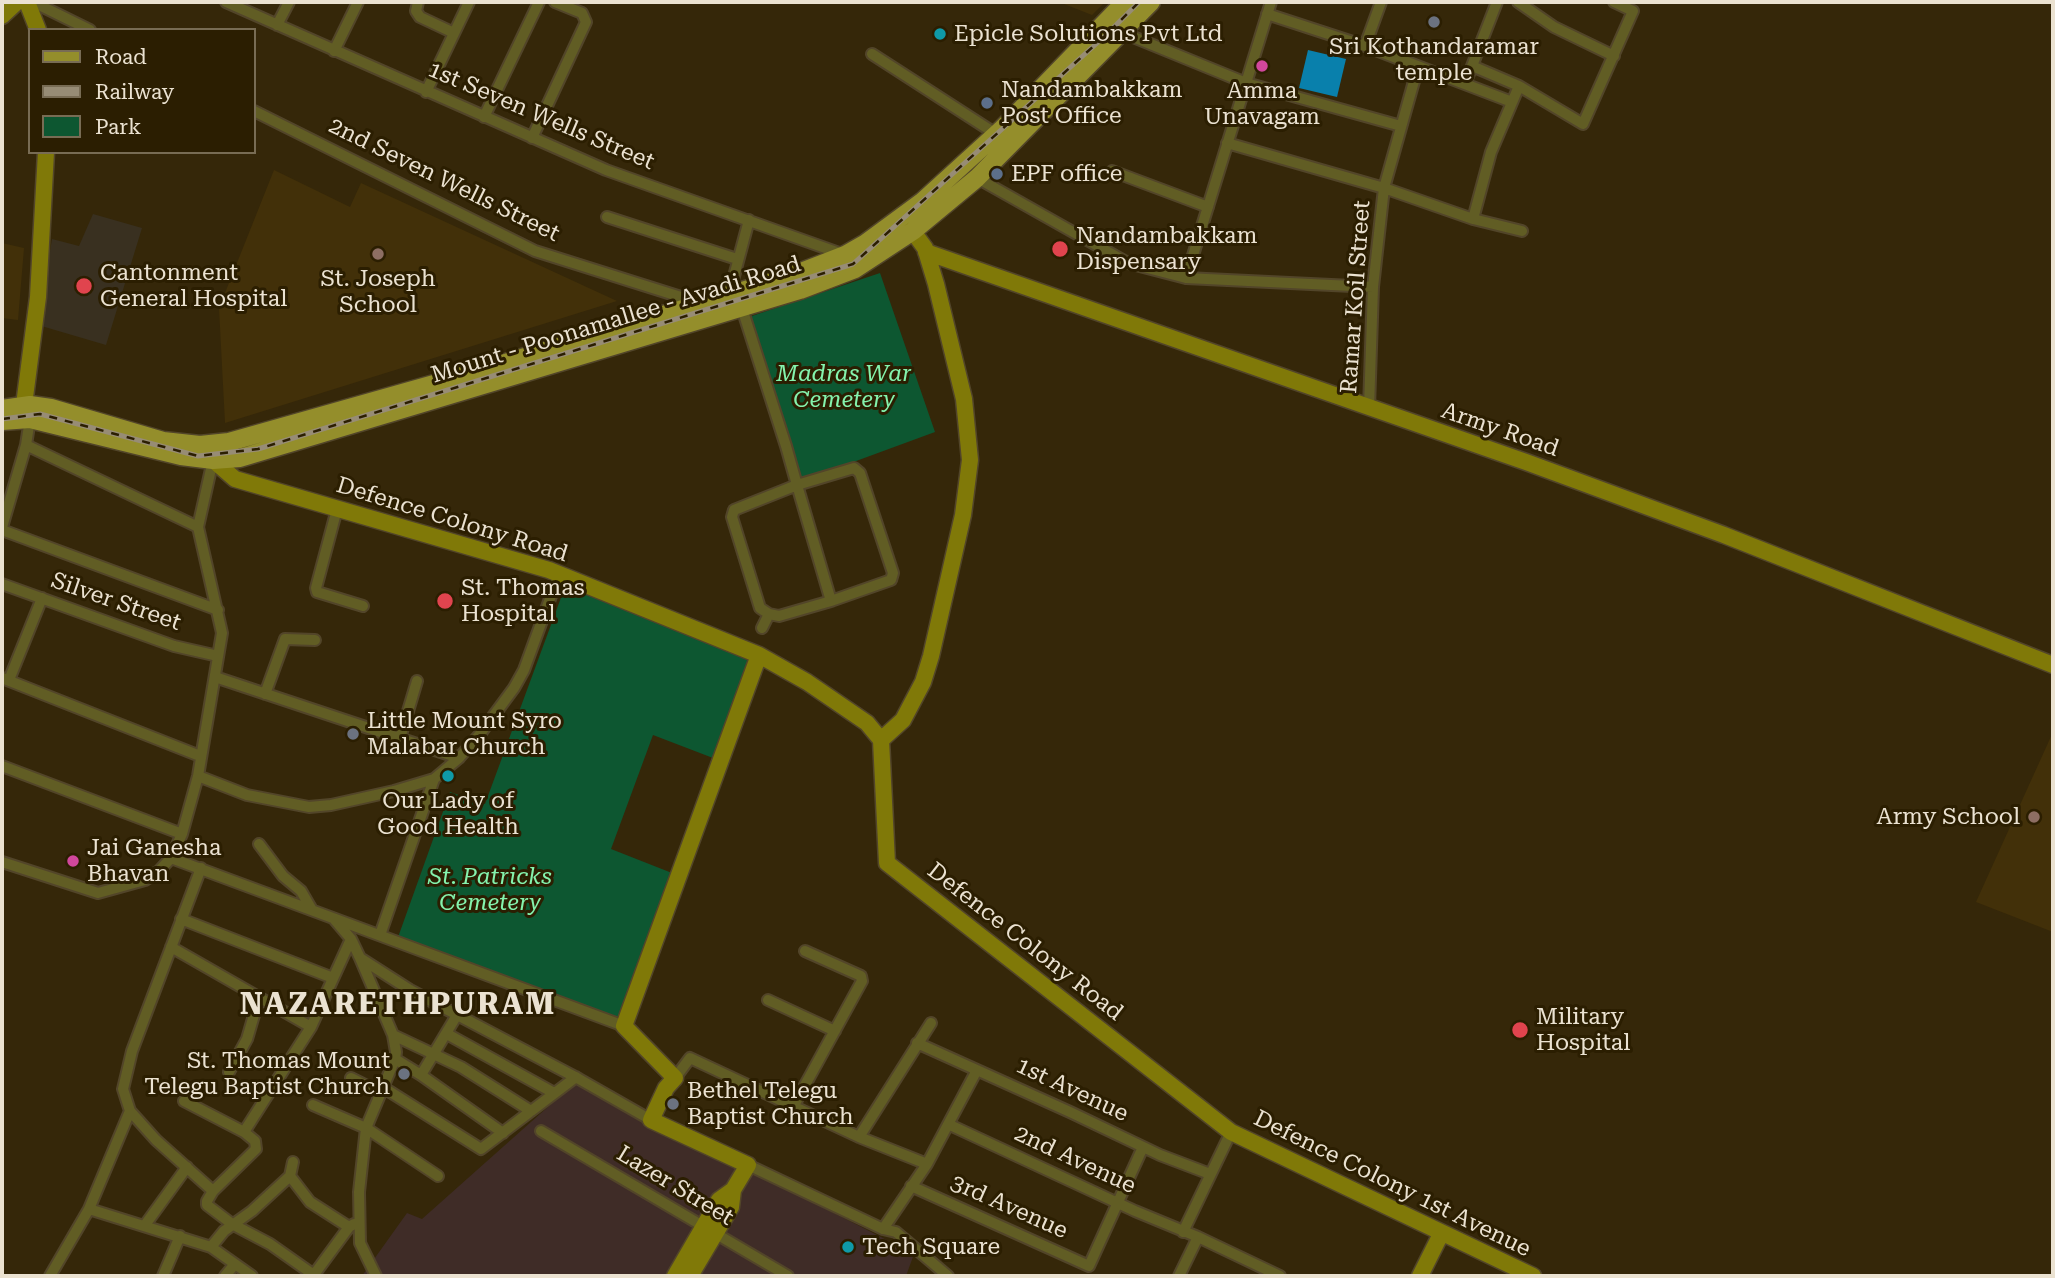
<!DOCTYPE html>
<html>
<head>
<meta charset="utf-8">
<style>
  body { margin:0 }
  #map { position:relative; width:2055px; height:1278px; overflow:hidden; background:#352709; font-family:"Roboto Serif",serif }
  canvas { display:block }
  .frame { position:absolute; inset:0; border:4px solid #ebe2d1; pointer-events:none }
  .legend { position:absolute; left:28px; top:28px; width:228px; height:126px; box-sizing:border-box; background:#2b1e01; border:2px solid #786c54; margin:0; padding:9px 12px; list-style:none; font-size:21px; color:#ebe2d1 }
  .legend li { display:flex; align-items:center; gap:14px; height:35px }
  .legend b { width:35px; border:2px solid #786c54 }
</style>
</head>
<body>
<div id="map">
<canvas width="2055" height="1278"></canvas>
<div class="frame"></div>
<ul class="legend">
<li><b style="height:9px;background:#948e2b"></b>Road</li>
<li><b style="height:9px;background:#978c75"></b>Railway</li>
<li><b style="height:19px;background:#0d5731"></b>Park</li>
</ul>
</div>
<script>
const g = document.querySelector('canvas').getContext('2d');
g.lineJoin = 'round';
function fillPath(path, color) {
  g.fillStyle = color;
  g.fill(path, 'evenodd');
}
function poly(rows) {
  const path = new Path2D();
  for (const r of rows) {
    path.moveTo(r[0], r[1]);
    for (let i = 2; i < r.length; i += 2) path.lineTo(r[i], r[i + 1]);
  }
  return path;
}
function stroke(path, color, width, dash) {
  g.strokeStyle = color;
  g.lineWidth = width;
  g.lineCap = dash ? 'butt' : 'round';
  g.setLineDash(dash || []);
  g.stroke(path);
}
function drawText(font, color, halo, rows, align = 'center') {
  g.font = font + ' "Roboto Serif",serif';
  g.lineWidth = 6;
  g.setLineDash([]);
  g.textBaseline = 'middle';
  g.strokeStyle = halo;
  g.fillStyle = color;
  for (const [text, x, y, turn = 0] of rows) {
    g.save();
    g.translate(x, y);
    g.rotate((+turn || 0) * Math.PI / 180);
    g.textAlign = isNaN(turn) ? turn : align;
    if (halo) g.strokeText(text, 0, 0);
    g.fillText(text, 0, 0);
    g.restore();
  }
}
fillPath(poly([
  [1059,2,1105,2,1092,15],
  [274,170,350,207,361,183,617,301,225,423,219,308],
  [2,243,24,248,18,320,2,318],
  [2053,732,2053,932,1976,902]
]), '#423009');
fillPath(poly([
  [577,1081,914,1254,906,1276,362,1276,407,1213,422,1219]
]), '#3f2c27');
fillPath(poly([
  [93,214,142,228,106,345,38,325,52,239,79,246]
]), '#393020');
fillPath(poly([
  [880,273,935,432,799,482,746,318],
  [566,584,750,658,713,758,653,735,611,849,672,873,619,1021,397,940,450,792,485,804]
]), '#0d5731');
fillPath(poly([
  [1308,50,1346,59,1337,97,1299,88]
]), '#0980ac');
const street = poly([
  [33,2,90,30],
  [226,2,606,170,845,255],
  [418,2,416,11,420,17,454,33],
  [1518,2,1554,27,1614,56],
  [1267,14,1365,46,1512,102],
  [277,25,289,2],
  [1121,32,1246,83,1401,126],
  [1365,46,1381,2],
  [334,51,358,2],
  [872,54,996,134],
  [1472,66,1519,86,1583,124,1633,11,1614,2],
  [1465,84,1497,2],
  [426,92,469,2],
  [254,111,535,251,700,303],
  [484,117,539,2],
  [532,138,586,22,582,13,555,2],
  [1227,143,1384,188,1473,219,1522,231],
  [1112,171,1208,207],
  [977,178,1128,263,1186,278,1373,287],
  [607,217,737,259],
  [1473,219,1491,152,1519,86],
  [1186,278,1271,2],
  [729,295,749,220],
  [740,302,786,446,797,485,831,601,891,580,893,573,860,473,854,468,797,485,734,510,732,517,760,608,769,614,779,616,831,601],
  [1369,408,1373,287,1384,188,1418,67],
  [26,445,198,527],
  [337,509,316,588,317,592,363,606],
  [2,527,26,445,30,419],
  [2,530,218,610],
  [2,584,174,646,218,656],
  [762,628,769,614],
  [215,677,459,758],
  [2,678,200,756],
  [9,680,42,598],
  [265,694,285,639,315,640],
  [400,738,417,681],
  [2,766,182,834],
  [198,776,247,795,309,807,331,805,394,791,434,779,459,758,480,734,514,688,524,670,559,574],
  [259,844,283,876,301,891,312,910],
  [171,858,624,1026],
  [2,862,98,893,145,880,159,871,171,858,182,834,198,776,222,633,198,527,213,460],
  [201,868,132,1051,123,1089,130,1111,156,1140,213,1191,207,1201,207,1205,232,1224,270,1244,314,1275],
  [181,919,333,978],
  [334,919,351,939,360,958,393,1035,396,1052,395,1059,366,1128,359,1192,360,1243,376,1276],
  [380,935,434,779],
  [171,947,311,1027],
  [360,958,410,990,579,1079,651,1120],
  [768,1000,835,1031],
  [447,1034,554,1093],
  [393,1035,461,1067,531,1111],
  [917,1043,1070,1112,1160,1155,1210,1174],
  [395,1059,421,1075,503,1133],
  [229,1072,247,1039,259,998],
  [421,1075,457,1015],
  [351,1078,381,1093],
  [675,1078,690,1058,859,1137,927,1164],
  [384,1088,481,1149,576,1077],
  [184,1101,244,1132,255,1141,256,1149,213,1191],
  [313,1105,366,1128,438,1176],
  [793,1107,862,981,861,976,805,951],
  [950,1125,1135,1211,1198,1237,1280,1276],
  [541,1131,788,1276],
  [244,1132,311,1027,351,939],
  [859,1137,931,1023],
  [748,1165,883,1229,896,1232,948,1276],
  [290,1176,310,1202,349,1227],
  [911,1186,1089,1266,1143,1147],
  [89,1209,211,1247,252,1276],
  [145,1225,187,1167],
  [883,1229,927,1164,977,1070],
  [1183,1232,1231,1132],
  [211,1247,224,1231,252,1211,290,1176,293,1162],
  [50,1276,89,1209,130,1111],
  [163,1276,180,1236],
  [225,1276,235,1264],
  [313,1276,349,1227,354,1224],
  [1179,1276,1198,1237]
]);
const secondary = poly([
  [27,2,38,30],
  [2,16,17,2],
  [926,252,1526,462,1724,535,2053,665],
  [24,405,38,297,46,152],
  [213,460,235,479,549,570,759,655,807,682,867,723,881,740,887,863,1231,1132,1533,1276],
  [881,740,903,720,923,682,931,656,963,515,970,460,964,399,936,284,925,248,906,222],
  [675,1276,719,1200,733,1190,748,1165,651,1120,666,1088,675,1078,624,1026,759,655],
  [690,1276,731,1207,733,1190],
  [1420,1276,1441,1234]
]);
const primary = poly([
  [2,409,30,405,51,408,163,441,200,445,229,442,466,375,791,276,845,255,866,243,923,201,1001,130,1125,2],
  [2,421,30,419,181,456,213,460,240,458,800,290,855,269,913,231,977,178,1151,2]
]);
stroke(street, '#524529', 14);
stroke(secondary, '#524529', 19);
stroke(primary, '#524529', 21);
stroke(street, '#615d24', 10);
stroke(secondary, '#807908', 16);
stroke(primary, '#948e2b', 18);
const rail = poly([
  [2,419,40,414,198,456,258,449,853,264,1107,34,1139,2]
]);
stroke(rail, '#978c75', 5);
stroke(rail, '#2b1e01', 2.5, [8]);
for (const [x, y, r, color] of [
  [1434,22,7,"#6b7280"],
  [940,34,7,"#0f9aa8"],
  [1262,66,7,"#d1479c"],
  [987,103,7,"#5c6f8a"],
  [997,174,7,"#5c6f8a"],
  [1060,249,9,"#e0444e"],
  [378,254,7,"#8d6e63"],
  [84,286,9,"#e0444e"],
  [445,601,9,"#e0444e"],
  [353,734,7,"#6b7280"],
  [448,776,7,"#0f9aa8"],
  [2034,817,7,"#8d6e63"],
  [73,861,7,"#d1479c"],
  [1520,1030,9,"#e0444e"],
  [404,1074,7,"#6b7280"],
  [673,1104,7,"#6b7280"],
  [848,1247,7,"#0f9aa8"]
]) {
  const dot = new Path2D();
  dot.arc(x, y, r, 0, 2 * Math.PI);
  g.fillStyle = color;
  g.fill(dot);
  stroke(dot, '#2b1e01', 2.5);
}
drawText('23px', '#ebe2d1', '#2b1e01', [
  ["Epicle Solutions Pvt Ltd",954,34],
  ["Sri Kothandaramar",1434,47,"center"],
  ["temple",1434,73,"center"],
  ["Nandambakkam",1001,90],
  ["Post Office",1001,116],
  ["Amma",1262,91,"center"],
  ["Unavagam",1262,117,"center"],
  ["EPF office",1011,174],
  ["Nandambakkam",1076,236],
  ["Dispensary",1076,262],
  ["Cantonment",100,273],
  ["General Hospital",100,299],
  ["St. Joseph",378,279,"center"],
  ["School",378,305,"center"],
  ["St. Thomas",461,588],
  ["Hospital",461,614],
  ["Little Mount Syro",367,721],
  ["Malabar Church",367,747],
  ["Our Lady of",448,801,"center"],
  ["Good Health",448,827,"center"],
  ["Army School",2020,817,"right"],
  ["Jai Ganesha",87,848],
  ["Bhavan",87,874],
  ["Military",1536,1017],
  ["Hospital",1536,1043],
  ["St. Thomas Mount",390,1061,"right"],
  ["Telegu Baptist Church",390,1087,"right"],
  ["Bethel Telegu",687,1091],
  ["Baptist Church",687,1117],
  ["Tech Square",862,1247]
], 'left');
drawText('23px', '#ebe2d1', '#2b1e01', [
  ["1st Seven Wells Street",541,116,23],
  ["2nd Seven Wells Street",444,180,26],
  ["Ramar Koil Street",1356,297,-86],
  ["Mount - Poonamallee - Avadi Road",616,320,-17],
  ["Army Road",1500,430,19],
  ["Defence Colony Road",452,520,17],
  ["Silver Street",116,602,19],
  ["Defence Colony Road",1025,942,38],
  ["1st Avenue",1072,1090,25],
  ["2nd Avenue",1075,1160,25],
  ["Defence Colony 1st Avenue",1392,1184,26],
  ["Lazer Street",675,1186,31],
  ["3rd Avenue",1009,1207,24]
]);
drawText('italic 23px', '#84f3ad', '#2b1e01', [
  ["Madras War",844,374],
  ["Cemetery",844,400],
  ["St. Patricks",490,877],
  ["Cemetery",490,903]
]);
g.letterSpacing = '2px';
drawText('bold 30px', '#ebe2d1', '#2b1e01', [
  ["NAZARETHPURAM",398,1005]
]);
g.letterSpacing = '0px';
</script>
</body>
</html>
